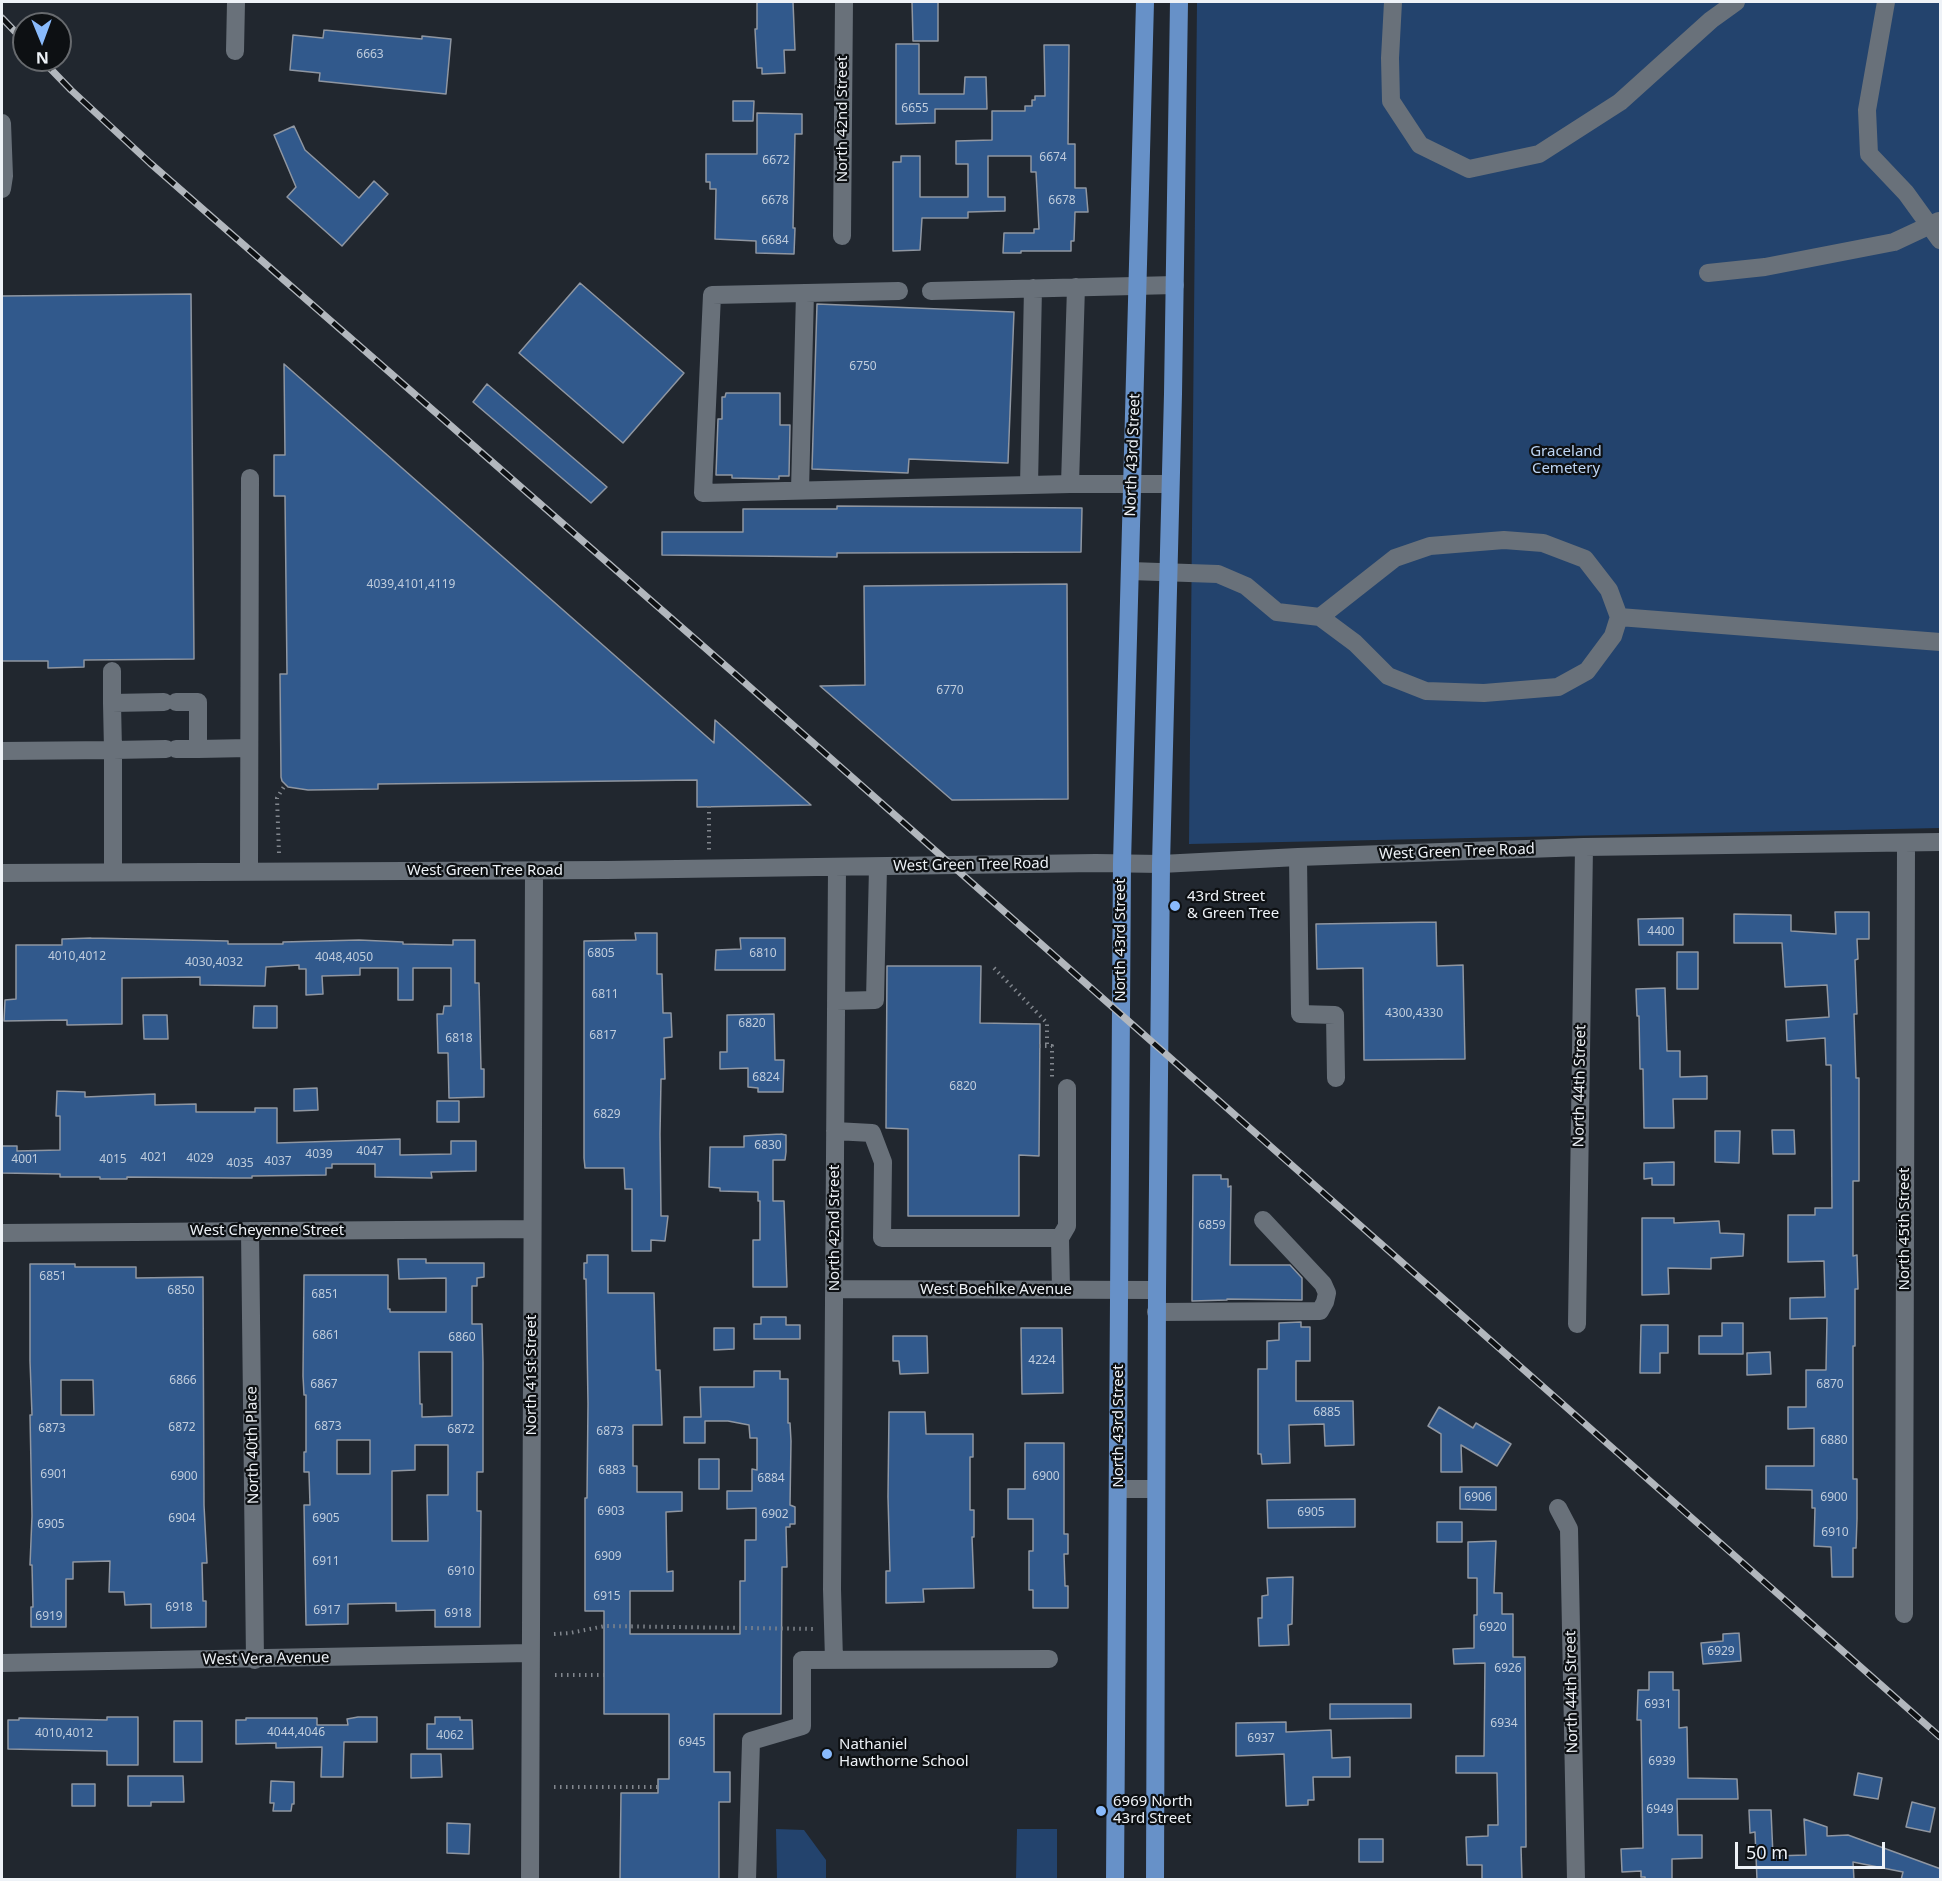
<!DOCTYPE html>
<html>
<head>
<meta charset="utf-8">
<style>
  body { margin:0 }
  #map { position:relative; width:1942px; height:1881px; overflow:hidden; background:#21272f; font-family:"Noto Sans",sans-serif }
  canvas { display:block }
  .frame { position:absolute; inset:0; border:3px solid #eef2f7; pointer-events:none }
  .north { position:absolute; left:12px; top:12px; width:60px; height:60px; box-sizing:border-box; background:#0d1013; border:2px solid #676a6e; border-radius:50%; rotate:179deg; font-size:16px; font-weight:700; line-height:24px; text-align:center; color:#eef2f7 }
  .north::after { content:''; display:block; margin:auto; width:21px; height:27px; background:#89bafc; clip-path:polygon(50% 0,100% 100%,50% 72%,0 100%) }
  .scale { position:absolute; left:1735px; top:1842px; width:150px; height:27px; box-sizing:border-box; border:3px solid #eef2f7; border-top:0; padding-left:8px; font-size:18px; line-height:21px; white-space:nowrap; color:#eef2f7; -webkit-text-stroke:4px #0d1013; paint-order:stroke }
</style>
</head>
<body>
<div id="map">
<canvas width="1942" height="1881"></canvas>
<div class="frame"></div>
<div class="north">N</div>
<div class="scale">50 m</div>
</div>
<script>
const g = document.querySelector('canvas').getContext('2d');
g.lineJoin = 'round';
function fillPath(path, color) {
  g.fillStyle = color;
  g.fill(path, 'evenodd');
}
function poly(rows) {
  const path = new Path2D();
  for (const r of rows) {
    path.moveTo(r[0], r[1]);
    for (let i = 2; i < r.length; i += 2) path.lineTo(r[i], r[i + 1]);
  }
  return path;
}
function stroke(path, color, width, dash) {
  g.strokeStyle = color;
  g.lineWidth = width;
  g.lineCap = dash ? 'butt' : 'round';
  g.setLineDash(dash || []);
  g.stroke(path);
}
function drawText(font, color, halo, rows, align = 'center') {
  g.font = font + ' "Noto Sans",sans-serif';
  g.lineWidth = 4.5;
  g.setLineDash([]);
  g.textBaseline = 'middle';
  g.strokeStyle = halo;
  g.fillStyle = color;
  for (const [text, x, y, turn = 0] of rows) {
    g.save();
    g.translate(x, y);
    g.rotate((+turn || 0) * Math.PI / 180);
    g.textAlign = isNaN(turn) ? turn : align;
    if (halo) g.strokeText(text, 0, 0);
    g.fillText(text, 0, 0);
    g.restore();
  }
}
fillPath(poly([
  [1197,2,1940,2,1940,828,1189,844],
  [776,1829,804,1830,826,1860,826,1879,777,1879],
  [1017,1829,1057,1829,1057,1879,1016,1879]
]), '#23436d');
const building = poly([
  [757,2,793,2,795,50,784,50,785,73,762,74,762,68,757,68,755,29,757,29,757,2],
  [912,2,938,2,938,41,913,41,912,2],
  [324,30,422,39,422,36,451,39,446,94,319,81,320,73,290,70,293,35,323,38,324,30],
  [896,44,919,44,919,94,964,94,965,77,986,77,987,109,935,109,935,123,896,124,896,44],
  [1044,45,1069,45,1068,144,1075,144,1075,188,1086,188,1088,212,1075,212,1074,241,1071,241,1071,251,1021,251,1021,253,1003,253,1004,233,1034,233,1034,229,1039,229,1036,172,1031,172,1031,156,988,156,988,197,1005,197,1005,211,968,212,968,218,922,218,920,250,893,251,893,162,901,162,901,156,920,156,920,197,968,197,968,164,956,164,956,141,992,140,992,111,1025,111,1025,106,1032,106,1032,100,1035,100,1035,96,1045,96,1044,45],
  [733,101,754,101,753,121,733,121,733,101],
  [757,113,802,114,802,134,795,134,793,228,795,228,794,254,756,253,756,241,715,239,716,189,710,189,710,182,706,182,706,154,757,154,757,113],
  [294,126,305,150,359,198,374,181,388,194,342,246,287,197,296,187,274,135,294,126],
  [580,283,684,373,623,443,519,353,580,283],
  [191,294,194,659,84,660,84,667,48,668,48,661,2,661,2,296,191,294],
  [817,304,1014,312,1008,463,909,459,908,473,812,469,817,304],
  [284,364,714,743,715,720,811,805,697,807,697,780,378,784,378,789,308,790,288,787,282,781,281,777,280,674,287,674,285,496,274,496,274,455,285,455,284,364],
  [487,384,607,487,591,503,473,402,487,384],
  [726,393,780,393,780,425,790,425,789,476,779,476,779,479,732,478,732,475,716,475,718,419,722,419,722,397,725,397,726,393],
  [837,506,1082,508,1081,552,837,553,837,557,662,555,662,532,743,532,743,509,837,509,837,506],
  [1067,584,1068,799,952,800,820,686,865,685,864,586,1067,584],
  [1835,912,1869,912,1869,939,1857,939,1858,959,1855,960,1857,1014,1854,1014,1856,1078,1859,1078,1859,1181,1853,1181,1853,1256,1857,1255,1858,1289,1855,1289,1855,1346,1853,1346,1853,1479,1857,1479,1857,1519,1856,1548,1853,1548,1853,1577,1832,1577,1831,1547,1814,1546,1815,1508,1812,1508,1812,1490,1766,1489,1766,1466,1814,1466,1814,1428,1788,1429,1788,1407,1806,1407,1806,1370,1826,1370,1827,1318,1790,1319,1790,1298,1825,1297,1824,1261,1788,1262,1788,1215,1815,1215,1815,1208,1832,1208,1831,1065,1826,1065,1825,1038,1787,1041,1786,1020,1829,1017,1827,985,1785,987,1782,943,1734,943,1734,914,1791,915,1791,931,1836,934,1835,912],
  [1683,918,1683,945,1639,945,1638,919,1683,918],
  [1436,922,1437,966,1463,965,1465,1059,1364,1060,1363,968,1317,969,1316,924,1436,922],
  [635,933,657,933,657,974,662,974,663,1013,671,1013,672,1037,664,1038,665,1079,661,1079,660,1134,661,1216,668,1216,665,1241,651,1240,651,1251,632,1251,632,1189,625,1189,624,1168,585,1168,584,1158,584,941,636,940,635,933],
  [91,938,228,941,228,944,283,944,283,942,359,940,403,942,403,944,453,945,453,940,475,940,475,983,479,983,481,1069,484,1069,484,1097,449,1098,448,1053,438,1053,437,1014,443,1014,444,1006,451,1006,451,968,413,968,413,1000,398,1000,398,968,360,968,360,975,322,976,323,994,306,995,306,969,299,969,299,965,266,967,265,986,200,985,200,977,122,978,122,1024,67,1025,67,1020,4,1021,5,1000,16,999,16,945,62,945,62,939,91,938],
  [740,938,785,938,785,970,715,970,716,950,741,949,740,938],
  [1677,952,1698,952,1698,989,1677,989,1677,952],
  [887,966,981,966,980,1023,1040,1024,1039,1156,1019,1155,1019,1216,908,1216,908,1129,886,1128,887,966],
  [1665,988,1667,1051,1680,1051,1680,1077,1707,1076,1707,1099,1673,1099,1674,1128,1644,1128,1643,1069,1640,1069,1639,1016,1637,1016,1636,989,1665,988],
  [254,1006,277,1006,277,1028,253,1028,254,1006],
  [774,1014,775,1060,784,1060,783,1092,758,1092,758,1088,748,1087,748,1068,720,1069,720,1052,727,1052,727,1015,774,1014],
  [143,1015,167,1015,168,1039,144,1039,143,1015],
  [317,1088,318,1110,294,1111,294,1089,317,1088],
  [57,1091,85,1092,85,1097,155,1094,155,1105,196,1104,196,1112,255,1112,255,1108,277,1108,277,1143,400,1139,400,1155,451,1154,451,1141,476,1141,476,1171,431,1172,432,1178,375,1177,375,1164,332,1164,332,1168,326,1168,326,1175,252,1176,252,1178,235,1178,127,1177,127,1179,100,1179,100,1177,60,1177,60,1174,2,1173,2,1146,17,1146,17,1151,60,1150,60,1116,56,1116,57,1091],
  [437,1101,459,1101,459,1122,437,1122,437,1101],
  [1772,1130,1794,1130,1795,1154,1773,1154,1772,1130],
  [1715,1131,1740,1131,1739,1163,1715,1162,1715,1131],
  [781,1134,786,1135,786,1152,785,1160,773,1160,773,1201,784,1201,787,1287,753,1287,753,1240,760,1240,760,1201,758,1201,758,1192,720,1191,720,1188,709,1187,710,1148,710,1147,744,1147,744,1136,781,1134],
  [1674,1162,1674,1185,1652,1185,1652,1178,1644,1179,1644,1163,1674,1162],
  [1193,1175,1221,1175,1221,1179,1228,1179,1228,1187,1231,1186,1230,1265,1290,1265,1302,1278,1302,1300,1227,1299,1227,1300,1192,1301,1193,1175],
  [1642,1218,1674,1218,1674,1223,1719,1221,1720,1233,1744,1234,1743,1256,1711,1258,1711,1269,1668,1268,1669,1294,1642,1295,1642,1218],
  [587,1255,608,1255,608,1293,654,1293,656,1370,660,1370,662,1425,633,1425,633,1466,637,1466,637,1492,682,1492,682,1511,666,1512,667,1572,673,1571,673,1591,630,1591,630,1634,740,1634,740,1581,745,1581,745,1540,756,1540,756,1508,727,1509,727,1491,752,1491,752,1469,757,1470,757,1438,750,1438,749,1425,728,1421,705,1421,705,1443,684,1443,684,1417,701,1417,700,1387,754,1387,754,1371,780,1371,780,1379,788,1379,788,1423,790,1423,791,1441,790,1505,795,1507,795,1524,790,1524,790,1527,786,1527,787,1567,782,1567,781,1714,714,1714,714,1772,730,1772,730,1802,719,1802,719,1880,620,1880,621,1793,658,1793,658,1779,669,1779,669,1714,604,1714,604,1611,585,1611,585,1498,587,1498,588,1404,586,1279,584,1279,584,1263,587,1263,587,1255],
  [398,1259,426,1259,426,1263,484,1263,484,1277,477,1278,477,1286,472,1286,472,1324,482,1324,483,1362,483,1472,477,1472,477,1511,481,1511,480,1627,435,1627,435,1610,396,1611,396,1603,348,1604,348,1624,306,1625,304,1505,310,1505,309,1472,304,1472,304,1452,306,1452,306,1395,304,1395,303,1376,304,1275,388,1275,388,1309,390,1309,390,1312,446,1312,446,1278,399,1279,398,1259],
  [419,1352,452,1352,452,1416,422,1417,422,1404,420,1404,419,1352],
  [337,1440,370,1440,370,1474,337,1474,337,1440],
  [415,1445,448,1445,448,1495,427,1495,428,1541,392,1541,392,1471,415,1470,415,1445],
  [30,1264,75,1264,75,1267,136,1267,136,1278,203,1277,204,1505,207,1563,202,1563,203,1601,206,1601,206,1627,151,1628,151,1604,125,1605,124,1592,109,1592,110,1561,73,1562,73,1579,66,1579,66,1627,31,1627,31,1607,33,1607,32,1565,30,1565,32,1516,30,1415,32,1415,30,1361,30,1264],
  [61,1380,93,1380,94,1415,61,1415,61,1380],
  [761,1317,786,1317,786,1325,800,1325,800,1339,754,1339,754,1324,761,1324,761,1317],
  [1301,1322,1301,1327,1310,1327,1310,1361,1296,1361,1296,1401,1353,1401,1354,1445,1325,1446,1324,1424,1289,1425,1290,1463,1262,1464,1261,1454,1258,1454,1258,1369,1267,1369,1267,1341,1279,1340,1279,1323,1301,1322],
  [1722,1323,1743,1323,1743,1354,1699,1354,1699,1336,1722,1336,1722,1323],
  [1641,1325,1668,1325,1668,1353,1660,1353,1660,1373,1640,1373,1641,1325],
  [714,1328,734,1328,734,1349,714,1350,714,1328],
  [1021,1328,1062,1328,1063,1393,1022,1394,1021,1328],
  [893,1336,927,1336,928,1373,900,1374,899,1361,893,1361,893,1336],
  [1770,1352,1771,1374,1747,1375,1747,1353,1770,1352],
  [1439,1407,1473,1428,1476,1423,1511,1444,1497,1466,1461,1445,1462,1472,1441,1472,1441,1434,1428,1426,1439,1407],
  [889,1412,925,1412,926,1434,973,1434,973,1457,970,1457,970,1510,974,1510,974,1537,972,1537,974,1588,923,1589,924,1602,886,1603,886,1571,890,1571,888,1497,889,1412],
  [1025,1443,1064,1443,1064,1534,1068,1534,1068,1554,1064,1554,1065,1586,1068,1586,1068,1608,1033,1608,1033,1590,1029,1590,1029,1551,1033,1551,1033,1519,1008,1519,1008,1489,1025,1489,1025,1443],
  [699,1459,719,1459,719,1489,699,1489,699,1459],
  [1460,1487,1496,1487,1496,1510,1460,1509,1460,1487],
  [1355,1499,1355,1527,1268,1528,1267,1500,1355,1499],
  [1437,1522,1462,1522,1462,1542,1437,1542,1437,1522],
  [1496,1541,1494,1593,1502,1593,1502,1614,1513,1614,1513,1657,1525,1657,1526,1847,1521,1847,1522,1880,1482,1880,1482,1865,1467,1865,1466,1837,1488,1836,1488,1825,1498,1825,1497,1773,1456,1773,1456,1756,1484,1756,1485,1663,1454,1664,1453,1649,1474,1648,1474,1615,1477,1615,1477,1578,1468,1578,1468,1542,1496,1541],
  [1293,1577,1292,1624,1288,1625,1289,1645,1259,1646,1258,1618,1262,1618,1262,1596,1268,1595,1267,1578,1293,1577],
  [1739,1633,1741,1661,1703,1664,1701,1643,1723,1641,1723,1634,1739,1633],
  [1649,1672,1673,1672,1673,1690,1679,1690,1679,1728,1687,1727,1688,1778,1737,1779,1738,1799,1677,1799,1678,1835,1702,1835,1702,1858,1672,1859,1672,1880,1645,1880,1645,1877,1641,1877,1641,1871,1622,1872,1621,1849,1643,1848,1641,1720,1637,1720,1638,1690,1649,1690,1649,1672],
  [1330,1704,1411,1704,1411,1718,1330,1719,1330,1704],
  [107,1717,138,1717,138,1765,107,1765,107,1751,8,1749,8,1720,19,1720,19,1718,107,1720,107,1717],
  [358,1717,377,1717,377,1742,344,1742,343,1777,321,1777,322,1747,276,1748,276,1743,236,1744,236,1720,246,1720,246,1718,317,1718,317,1725,348,1725,347,1719,358,1717],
  [435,1717,460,1717,460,1720,472,1720,473,1749,427,1749,427,1724,435,1724,435,1717],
  [174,1721,202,1721,202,1762,174,1762,174,1721],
  [1286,1722,1286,1732,1331,1730,1332,1758,1350,1757,1350,1777,1313,1777,1314,1800,1308,1800,1308,1805,1286,1806,1284,1754,1236,1756,1236,1723,1286,1722],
  [411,1754,441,1754,442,1777,411,1778,411,1754],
  [1858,1773,1882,1778,1878,1799,1854,1795,1858,1773],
  [128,1776,183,1776,184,1802,151,1802,151,1806,128,1806,128,1776],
  [271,1781,294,1782,294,1804,292,1804,291,1811,273,1811,274,1803,270,1803,271,1781],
  [72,1784,95,1784,95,1806,72,1806,72,1784],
  [1912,1802,1935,1808,1930,1832,1906,1827,1912,1802],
  [1749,1810,1771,1810,1773,1856,1806,1855,1804,1819,1827,1827,1827,1836,1848,1835,1941,1869,1941,1880,1901,1880,1903,1872,1853,1862,1854,1880,1757,1880,1755,1832,1750,1833,1749,1810],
  [447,1823,470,1824,469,1854,447,1853,447,1823],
  [1359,1839,1383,1839,1383,1862,1359,1862,1359,1839]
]);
fillPath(building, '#31598c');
stroke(building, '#8f96a1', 1.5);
stroke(poly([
  [709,806,709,851],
  [279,853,277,798,285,785],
  [994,968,1047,1023,1047,1047],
  [1039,1046,1052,1046,1052,1077],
  [554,1634,570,1633,605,1626,817,1629],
  [555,1675,604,1675],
  [554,1787,658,1787]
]), '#81868d', 4, [1.5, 4.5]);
stroke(poly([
  [1393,2,1390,58,1391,101,1420,145,1469,169,1539,154,1620,102,1711,20,1736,2],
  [1886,2,1867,110,1869,154,1906,193,1940,240],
  [235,51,236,2],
  [2,123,4,176,2,189],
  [842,236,844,2],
  [1708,273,1765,267,1894,242,1939,221],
  [899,291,712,295,703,493,1070,484,1170,484],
  [931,291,1175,285],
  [1070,484,1076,287],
  [1029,485,1033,288],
  [800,490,805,293],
  [1130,571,1218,574,1246,586,1277,612,1320,617,1355,643,1388,676,1426,691,1484,693,1558,687,1587,671,1613,636,1619,617,1609,590,1585,559,1543,543,1504,540,1430,546,1395,558,1320,617],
  [1619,617,1940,642],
  [112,671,112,703],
  [164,702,112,703,113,750,166,749],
  [176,702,198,702,198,749,176,749],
  [198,749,249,748],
  [2,751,113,750,113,872],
  [1298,857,1300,1014,1335,1015,1336,1078],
  [249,871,250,478],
  [2,873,607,870,1096,863,1161,864,1298,857,1584,847,1940,842],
  [836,1001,875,1000,878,867],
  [835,1131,872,1133,883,1162,882,1238,1060,1238,1061,1290],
  [250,1231,255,1660],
  [2,1233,532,1229],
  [1060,1238,1067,1226,1067,1088],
  [835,1289,1157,1290],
  [1156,1312,1320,1311,1325,1302,1327,1293,1323,1284,1263,1220],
  [1577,1324,1584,847],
  [1118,1489,1156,1489],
  [1558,1508,1569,1529,1576,1880],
  [1904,1614,1906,843],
  [834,1660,832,1589,837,868],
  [2,1663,530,1653],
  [530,1880,534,871],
  [747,1880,751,1741,802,1726,802,1660,1049,1659]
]), '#69717a', 18);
stroke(poly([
  [1115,1880,1122,863,1145,2],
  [1155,1880,1157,1290,1161,864,1173,394,1179,2]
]), '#6791c8', 18);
const rail = poly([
  [2,18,24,41],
  [42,60,71,90,150,163,735,674,1940,1737]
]);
stroke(rail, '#b2b7bd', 7);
stroke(rail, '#0d1013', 4.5, [14]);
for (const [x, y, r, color] of [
  [1175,906,6,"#89bafc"],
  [827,1754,6,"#89bafc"],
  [1101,1811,6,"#89bafc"]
]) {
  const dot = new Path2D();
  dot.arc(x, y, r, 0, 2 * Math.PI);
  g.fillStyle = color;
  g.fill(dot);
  stroke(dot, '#0d1013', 2);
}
drawText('12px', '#bfccdc', null, [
  ["6663",370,55],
  ["6655",915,109],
  ["6674",1053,158],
  ["6672",776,161],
  ["6678",775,201],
  ["6678",1062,201],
  ["6684",775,241],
  ["6750",863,367],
  ["4039,4101,4119",411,585],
  ["6770",950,691],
  ["4400",1661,932],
  ["6805",601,954],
  ["6810",763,954],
  ["4010,4012",77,957],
  ["4048,4050",344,958],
  ["4030,4032",214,963],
  ["6811",605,995],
  ["4300,4330",1414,1014],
  ["6820",752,1024],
  ["6817",603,1036],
  ["6818",459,1039],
  ["6824",766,1078],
  ["6820",963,1087],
  ["6829",607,1115],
  ["6830",768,1146],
  ["4047",370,1152],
  ["4039",319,1155],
  ["4021",154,1158],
  ["4029",200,1159],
  ["4001",25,1160],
  ["4015",113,1160],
  ["4037",278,1162],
  ["4035",240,1164],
  ["6859",1212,1226],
  ["6851",53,1277],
  ["6850",181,1291],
  ["6851",325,1295],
  ["6861",326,1336],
  ["6860",462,1338],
  ["4224",1042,1361],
  ["6866",183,1381],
  ["6867",324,1385],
  ["6870",1830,1385],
  ["6885",1327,1413],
  ["6873",328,1427],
  ["6872",182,1428],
  ["6873",52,1429],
  ["6872",461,1430],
  ["6873",610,1432],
  ["6880",1834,1441],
  ["6883",612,1471],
  ["6901",54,1475],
  ["6900",184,1477],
  ["6900",1046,1477],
  ["6884",771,1479],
  ["6906",1478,1498],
  ["6900",1834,1498],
  ["6903",611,1512],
  ["6905",1311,1513],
  ["6902",775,1515],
  ["6904",182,1519],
  ["6905",326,1519],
  ["6905",51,1525],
  ["6910",1835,1533],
  ["6909",608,1557],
  ["6911",326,1562],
  ["6910",461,1572],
  ["6915",607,1597],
  ["6918",179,1608],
  ["6917",327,1611],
  ["6918",458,1614],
  ["6919",49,1617],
  ["6920",1493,1628],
  ["6929",1721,1652],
  ["6926",1508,1669],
  ["6931",1658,1705],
  ["6934",1504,1724],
  ["4044,4046",296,1733],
  ["4010,4012",64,1734],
  ["4062",450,1736],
  ["6937",1261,1739],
  ["6945",692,1743],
  ["6939",1662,1762],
  ["6949",1660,1810]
]);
drawText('15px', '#eef2f7', '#0d1013', [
  ["North 42nd Street",843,119,-90],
  ["North 43rd Street",1133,455,-88],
  ["West Green Tree Road",1457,852,-2],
  ["West Green Tree Road",971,865,-1],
  ["West Green Tree Road",485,871],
  ["North 43rd Street",1121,940,-90],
  ["North 44th Street",1580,1086,-89],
  ["North 42nd Street",835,1228,-90],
  ["North 45th Street",1905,1229,-90],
  ["West Cheyenne Street",267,1231],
  ["West Boehlke Avenue",996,1290],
  ["North 41st Street",532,1375,-90],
  ["North 43rd Street",1119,1426,-90],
  ["North 40th Place",253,1445,-91],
  ["West Vera Avenue",266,1659,-1],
  ["North 44th Street",1572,1692,-91]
]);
drawText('15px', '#bdd5f4', '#0d1013', [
  ["Graceland",1566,452],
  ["Cemetery",1566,469]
]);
drawText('15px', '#eef2f7', '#0d1013', [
  ["43rd Street",1187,897],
  ["& Green Tree",1187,914],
  ["Nathaniel",839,1745],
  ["Hawthorne School",839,1762],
  ["6969 North",1113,1802],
  ["43rd Street",1113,1819]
], 'left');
</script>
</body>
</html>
